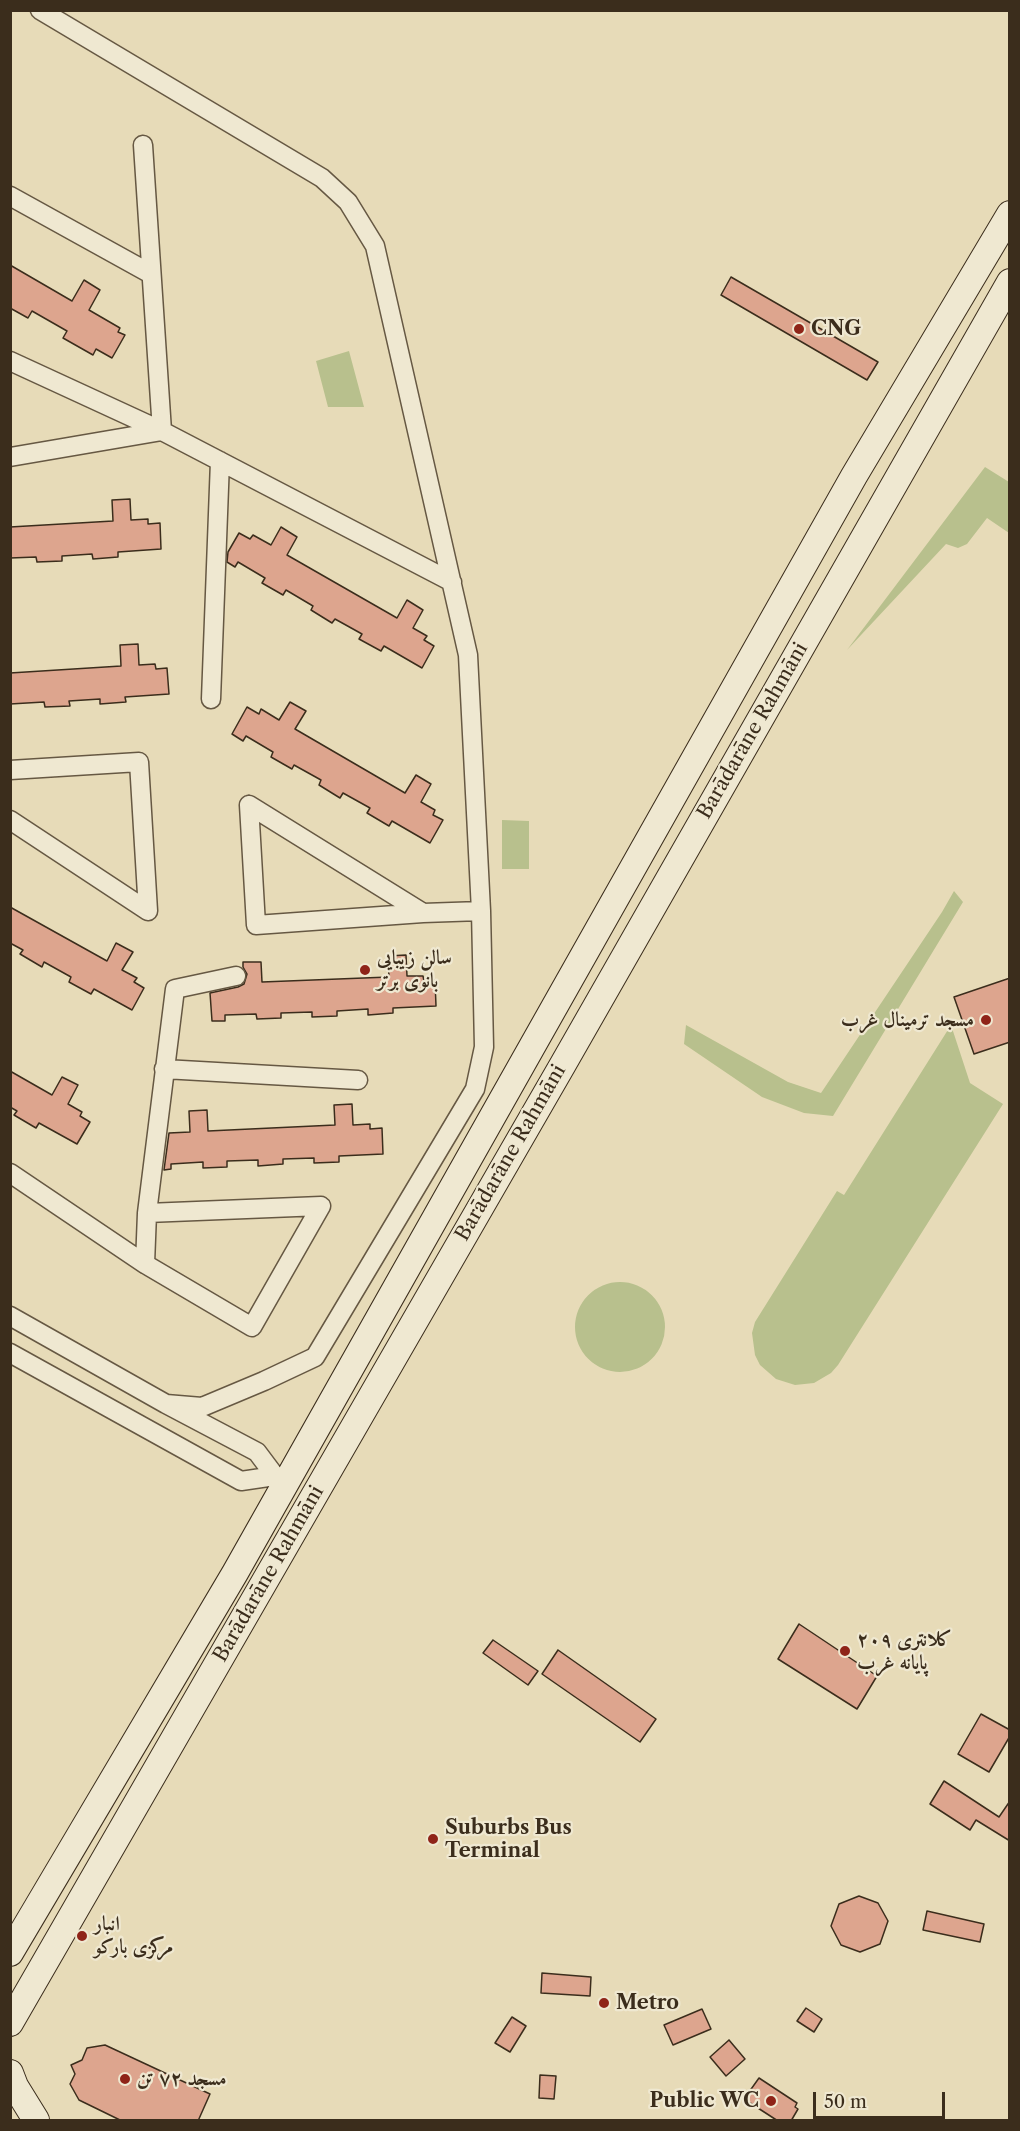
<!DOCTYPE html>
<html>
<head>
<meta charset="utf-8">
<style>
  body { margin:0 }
  #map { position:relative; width:1020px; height:2131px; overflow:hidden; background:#e7dbb8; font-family:"Libre Caslon Text",serif }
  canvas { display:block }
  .frame { position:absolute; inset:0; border:12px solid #3b2d1c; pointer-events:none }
  .scale { position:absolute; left:813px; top:2092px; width:132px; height:27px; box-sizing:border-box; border:3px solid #3b2d1c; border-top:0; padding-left:8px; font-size:18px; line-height:21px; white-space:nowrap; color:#3b2d1c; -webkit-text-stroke:4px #efe8d1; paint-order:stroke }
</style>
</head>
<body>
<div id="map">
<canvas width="1020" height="2131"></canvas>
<div class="frame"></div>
<div class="scale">50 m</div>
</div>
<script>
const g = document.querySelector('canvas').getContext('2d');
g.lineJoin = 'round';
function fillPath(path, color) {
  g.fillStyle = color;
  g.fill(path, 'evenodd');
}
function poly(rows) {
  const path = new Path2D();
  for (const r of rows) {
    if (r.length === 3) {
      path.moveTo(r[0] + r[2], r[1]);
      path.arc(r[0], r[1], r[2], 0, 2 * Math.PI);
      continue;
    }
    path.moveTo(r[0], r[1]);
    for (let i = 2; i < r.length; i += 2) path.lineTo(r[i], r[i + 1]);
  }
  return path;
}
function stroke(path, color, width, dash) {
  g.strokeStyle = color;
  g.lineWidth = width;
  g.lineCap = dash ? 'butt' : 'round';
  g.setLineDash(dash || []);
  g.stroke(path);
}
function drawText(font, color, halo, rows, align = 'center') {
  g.font = font + ' "Libre Caslon Text",Amiri,serif';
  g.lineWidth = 4.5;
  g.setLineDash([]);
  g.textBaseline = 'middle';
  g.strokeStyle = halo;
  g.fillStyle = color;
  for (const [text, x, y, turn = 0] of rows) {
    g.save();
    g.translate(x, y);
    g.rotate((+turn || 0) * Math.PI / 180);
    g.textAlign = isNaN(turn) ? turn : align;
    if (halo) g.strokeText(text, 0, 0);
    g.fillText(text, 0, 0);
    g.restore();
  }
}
fillPath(poly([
  [349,351,364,407,328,407,316,361],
  [985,467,1009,482,1009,533,987,518,967,544,958,548,946,544,847,650],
  [502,820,529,821,529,869,502,869],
  [954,891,963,902,833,1116,804,1113,762,1097,684,1044,686,1025,788,1082,821,1093,942,912],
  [951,1025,970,1083,1003,1104,838,1365,831,1373,814,1383,795,1385,776,1379,760,1365,755,1355,752,1333,755,1322,837,1191,844,1195],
  [620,1327,45]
]), '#b8c08d');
const building = poly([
  [10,265,72,301,84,280,100,290,89,310,120,328,118,332,125,335,112,358,96,349,93,355,63,338,67,331,32,311,28,318,10,308,10,265],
  [731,277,878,362,867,380,721,295,731,277],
  [130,499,131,520,148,519,148,524,160,523,161,549,118,552,118,557,93,559,92,554,62,556,62,561,37,562,36,557,10,558,10,527,113,521,112,500,130,499],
  [281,527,297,537,287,555,397,618,407,600,423,610,413,628,427,636,424,640,434,646,422,668,384,646,381,651,359,639,362,634,335,619,332,623,311,610,313,606,286,590,283,595,262,583,265,578,238,562,235,567,227,562,228,552,239,533,250,539,253,535,271,545,281,527],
  [138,644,139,665,155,664,156,669,167,668,169,694,125,697,126,702,100,704,100,699,69,701,70,706,45,707,44,702,10,704,10,673,121,666,120,645,138,644],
  [290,702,306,711,295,729,405,793,416,775,431,784,421,802,435,810,433,815,443,820,430,843,392,821,389,826,367,813,370,808,343,793,340,798,319,785,321,780,294,765,292,769,271,757,273,752,246,736,243,741,232,734,247,707,259,714,261,709,279,720,290,702],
  [10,907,107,961,116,943,133,952,122,970,137,978,134,982,144,988,132,1010,94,989,91,994,69,982,71,977,44,962,42,967,20,954,23,950,10,943,10,907],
  [406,955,407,976,423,976,424,981,435,980,436,1006,393,1008,393,1013,368,1015,368,1009,337,1011,337,1016,312,1017,312,1012,281,1013,281,1018,257,1019,256,1014,225,1015,225,1021,212,1021,210,993,238,987,244,984,247,974,243,967,243,962,261,962,262,982,389,977,388,956,406,955],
  [1010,978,1010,1042,974,1054,954,997,1010,978],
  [10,1071,52,1095,62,1077,78,1085,68,1104,82,1112,80,1116,90,1122,77,1144,39,1123,36,1128,14,1115,17,1111,10,1107,10,1071],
  [352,1104,353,1125,370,1124,370,1129,382,1128,383,1154,339,1156,339,1162,314,1163,314,1158,283,1159,283,1164,258,1166,258,1160,227,1161,227,1167,203,1168,203,1162,171,1164,171,1169,164,1170,169,1133,190,1132,189,1111,207,1110,208,1131,335,1125,334,1105,352,1104],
  [799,1624,877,1676,857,1709,778,1659,799,1624],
  [493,1640,538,1671,528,1685,483,1653,493,1640],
  [558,1650,656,1719,640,1742,542,1674,558,1650],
  [981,1714,1010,1730,1010,1736,989,1772,958,1754,981,1714],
  [944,1781,999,1817,1010,1801,1010,1841,976,1820,970,1830,930,1804,944,1781],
  [859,1896,878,1903,888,1921,880,1944,860,1952,841,1945,831,1926,839,1904,859,1896],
  [927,1911,984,1924,980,1942,923,1930,927,1911],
  [542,1973,591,1977,590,1996,541,1993,542,1973],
  [806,2008,822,2019,814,2032,797,2021,806,2008],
  [702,2009,711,2029,673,2045,664,2025,702,2009],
  [512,2017,526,2026,510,2052,495,2043,512,2017],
  [729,2040,745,2059,726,2076,710,2057,729,2040],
  [105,2045,210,2094,198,2121,122,2121,79,2100,70,2084,75,2074,71,2065,82,2060,87,2048,105,2045],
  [540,2075,556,2076,554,2099,539,2098,540,2075],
  [759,2078,797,2103,795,2107,798,2109,791,2121,778,2121,744,2099,759,2078]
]);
fillPath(building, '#dda58e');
stroke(building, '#3b2d1c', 1.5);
const minor = poly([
  [40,10,322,178,348,202,375,246,468,655,481,911,484,1047,475,1089,315,1357,264,1381,202,1407,166,1404],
  [143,145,162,431,452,582],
  [10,196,151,274],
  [10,361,162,431,10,457],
  [211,699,220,461],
  [10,770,139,762,148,911,10,820],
  [249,805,423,913,256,925,249,805],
  [423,913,481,911],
  [164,1069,358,1080],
  [10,1173,145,1264,252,1327,321,1206,147,1213],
  [145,1264,147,1213,175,989,236,976],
  [10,1316,166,1404,257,1452,275,1476,286,1483],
  [10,1353,241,1481,275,1476]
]);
const secondary = poly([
  [10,1953,235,1573,854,476,1010,214],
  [10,2023,562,1066,1010,282],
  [10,2073,15,2086,36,2120]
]);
stroke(minor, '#665843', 21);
stroke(secondary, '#3b2d1c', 28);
stroke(minor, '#efe8d1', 18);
stroke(secondary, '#efe8d1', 26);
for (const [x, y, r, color] of [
  [799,329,6,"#8f2418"],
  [365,970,6,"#8f2418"],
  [986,1020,6,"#8f2418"],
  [845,1651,6,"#8f2418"],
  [433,1839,6,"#8f2418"],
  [82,1936,6,"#8f2418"],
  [604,2003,6,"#8f2418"],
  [125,2079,6,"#8f2418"],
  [771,2101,6,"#8f2418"]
]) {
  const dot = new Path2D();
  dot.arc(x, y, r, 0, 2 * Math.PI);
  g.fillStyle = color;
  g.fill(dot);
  stroke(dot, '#efe8d1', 2);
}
drawText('bold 20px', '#3b2d1c', '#efe8d1', [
  ["CNG",811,329],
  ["سالن زیبایی",377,958],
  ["بانوی برتر",377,981],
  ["مسجد ترمینال غرب",974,1020,"right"],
  ["کلانتری ۲۰۹",857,1640],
  ["پایانه غرب",857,1663],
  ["Suburbs Bus",445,1828],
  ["Terminal",445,1851],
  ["انبار",94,1924],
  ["مرکزی بارکو",94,1947],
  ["Metro",616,2003],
  ["مسجد ۷۲ تن",137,2079],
  ["Public WC",759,2101,"right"]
], 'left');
drawText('20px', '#3b2d1c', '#efe8d1', [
  ["Barādarāne Rahmāni",753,731,-60],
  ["Barādarāne Rahmāni",511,1153,-60],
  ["Barādarāne Rahmāni",269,1574,-60]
]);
</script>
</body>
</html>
